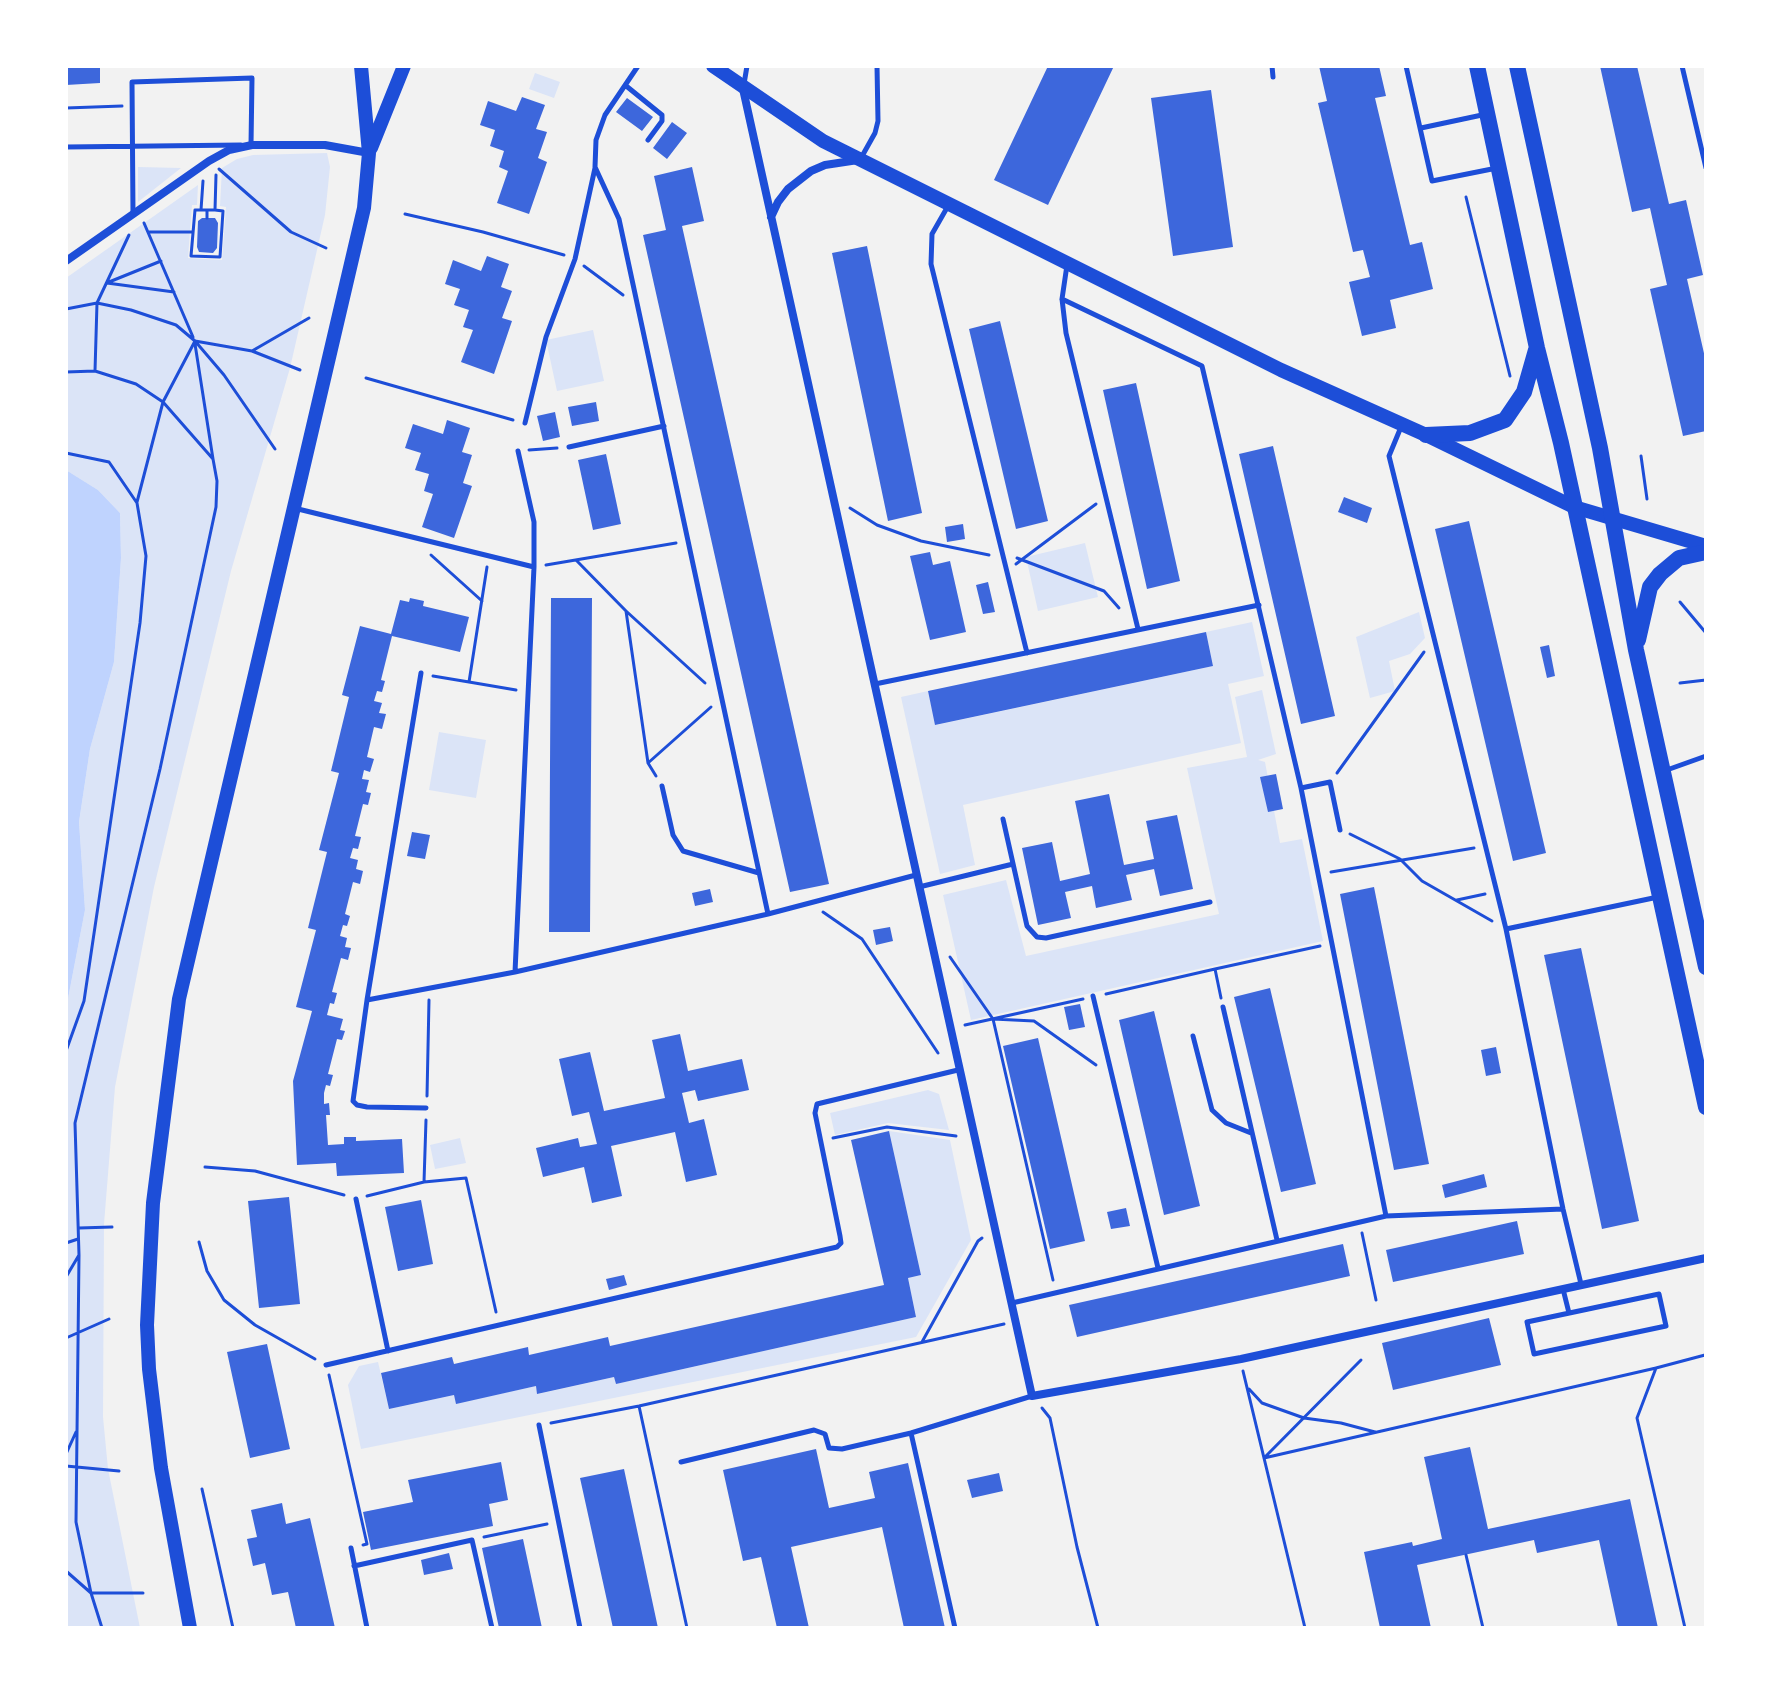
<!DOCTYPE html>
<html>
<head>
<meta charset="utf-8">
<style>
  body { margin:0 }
  #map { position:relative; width:1772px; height:1694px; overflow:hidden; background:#f2f2f2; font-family:Lato,sans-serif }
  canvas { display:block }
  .frame { position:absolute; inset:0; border:68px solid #fff; pointer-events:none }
</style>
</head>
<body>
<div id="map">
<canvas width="1772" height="1694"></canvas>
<div class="frame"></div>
</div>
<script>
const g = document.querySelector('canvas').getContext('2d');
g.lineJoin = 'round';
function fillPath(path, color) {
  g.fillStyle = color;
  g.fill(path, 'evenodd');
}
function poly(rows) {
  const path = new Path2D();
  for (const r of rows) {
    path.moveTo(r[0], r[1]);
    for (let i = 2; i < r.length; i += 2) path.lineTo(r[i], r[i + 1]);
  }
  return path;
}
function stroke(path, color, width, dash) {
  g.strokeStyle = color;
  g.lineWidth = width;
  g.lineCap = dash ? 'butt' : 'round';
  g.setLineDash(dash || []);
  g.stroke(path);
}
fillPath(poly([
  [535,73,560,82,554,98,529,89],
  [327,153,330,167,325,215,290,368,231,571,154,887,115,1087,104,1224,103,1417,108,1469,140,1628,66,1628,66,1009,85,910,79,822,90,749,114,662,121,558,120,513,98,490,66,470,66,278,198,185,197,205,192,205,188,258,222,260,226,207,220,206,222,168,237,159,253,155],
  [138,167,181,168,138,202],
  [593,330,604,381,557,391,546,340],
  [1085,543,1098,597,1038,611,1026,557],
  [1419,612,1425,638,1410,654,1389,661,1395,691,1370,698,1356,637],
  [1252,622,1264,676,1228,684,1241,743,963,805,975,865,940,874,901,697,928,691,936,725,1213,666,1206,632],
  [1262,690,1276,754,1258,760,1265,762,1280,843,1302,839,1323,941,971,1020,943,895,1006,880,1026,956,1219,914,1187,768,1247,757,1235,697],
  [439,732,486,740,476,798,429,790],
  [928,1090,939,1094,949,1130,888,1123,835,1135,830,1113],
  [889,1131,950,1140,971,1240,916,1337,361,1449,348,1385,359,1366,378,1362,389,1409,454,1395,456,1403,536,1386,538,1394,614,1377,616,1384,916,1317,908,1278,921,1275],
  [460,1138,466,1163,435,1169,430,1145]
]), '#dbe4f7');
fillPath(poly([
  [66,470,98,490,120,513,121,558,114,662,90,749,79,822,85,910,66,1009]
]), '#bfd3fe');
fillPath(poly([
  [66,66,100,66,100,83,66,85],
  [1048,66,1114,66,1048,205,994,180],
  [1319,66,1379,66,1386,96,1375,98,1410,245,1422,242,1433,289,1390,300,1396,328,1362,336,1349,282,1370,277,1363,250,1353,252,1318,103,1327,101],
  [1600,66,1637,66,1669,204,1686,200,1703,275,1687,279,1706,362,1706,431,1683,436,1650,289,1667,285,1650,208,1632,212],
  [1211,90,1233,247,1173,256,1151,98],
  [522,97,545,105,536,129,547,132,538,158,547,162,529,214,497,203,508,171,499,167,504,151,490,146,495,130,480,125,488,101,516,111],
  [627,98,653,117,642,131,616,112],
  [672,122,687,133,667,159,653,148],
  [692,167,704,221,682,226,829,884,790,892,643,235,666,230,654,176],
  [202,218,215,218,218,223,217,248,213,253,199,252,197,247,198,221],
  [867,246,922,513,888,521,832,253],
  [487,256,509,264,501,287,512,291,502,318,512,321,494,374,461,362,473,330,463,327,469,310,454,305,460,289,445,284,453,260,481,271],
  [1000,321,1048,521,1016,529,969,329],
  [1136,383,1180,581,1147,589,1103,390],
  [596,402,599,421,572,426,568,407],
  [555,412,560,437,543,441,537,416],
  [447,420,470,428,462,452,472,455,463,483,472,486,454,538,422,527,433,494,424,491,429,474,415,470,421,453,405,448,413,424,443,434],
  [1273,446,1335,716,1301,724,1239,454],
  [606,454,621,524,593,530,578,460],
  [1344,497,1372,508,1367,523,1338,512],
  [1469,521,1546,853,1513,861,1435,529],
  [963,524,965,539,947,542,945,527],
  [930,552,933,565,950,561,966,632,930,640,910,556],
  [988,582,995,612,983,614,976,585],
  [410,598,424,601,423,606,469,617,460,652,392,636,381,680,385,681,382,692,377,691,374,701,382,703,379,713,386,714,382,729,374,727,367,757,374,759,370,772,364,770,362,779,369,780,366,792,371,793,368,805,363,804,355,836,361,837,358,849,353,848,350,858,358,860,356,869,363,871,360,884,353,882,345,914,350,916,347,926,343,925,340,936,347,938,345,947,351,948,348,960,341,958,332,992,337,993,334,1004,330,1003,327,1015,343,1019,340,1030,345,1031,342,1040,337,1039,328,1074,333,1075,330,1086,326,1085,324,1093,324,1104,329,1103,330,1115,326,1115,328,1145,344,1144,344,1137,356,1137,356,1141,402,1139,404,1173,337,1176,336,1163,297,1165,293,1081,312,1011,296,1007,316,930,308,928,327,852,319,850,339,773,331,771,349,697,342,695,360,626,391,634,400,600,409,602],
  [551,598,592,598,590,932,549,932],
  [1206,632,1213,666,935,725,928,691],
  [1549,645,1555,676,1547,678,1540,647],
  [1276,774,1283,809,1268,812,1260,777],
  [1109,794,1124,865,1154,859,1146,821,1177,815,1193,889,1160,896,1154,869,1126,875,1132,900,1096,908,1092,886,1065,892,1071,918,1038,925,1022,848,1052,842,1060,881,1090,874,1075,801],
  [412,832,430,835,425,859,407,856],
  [1374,887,1429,1164,1394,1170,1340,894],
  [710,889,713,902,695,906,692,893],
  [890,927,893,941,876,945,873,930],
  [1581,948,1639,1221,1602,1229,1544,955],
  [1270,988,1316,1184,1281,1192,1234,997],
  [1080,1004,1085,1027,1069,1030,1064,1007],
  [1154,1011,1200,1206,1164,1215,1119,1020],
  [680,1034,688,1071,742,1059,749,1090,698,1101,695,1090,682,1093,689,1123,704,1119,717,1175,686,1182,675,1132,611,1146,622,1196,592,1203,584,1167,543,1177,536,1148,578,1138,580,1147,597,1144,589,1112,572,1116,559,1059,590,1052,604,1111,665,1098,652,1040],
  [1038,1038,1085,1241,1050,1249,1003,1046],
  [1496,1047,1501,1073,1486,1076,1481,1050],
  [889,1131,921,1275,908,1278,916,1317,616,1384,614,1377,537,1394,536,1386,456,1404,454,1395,389,1409,381,1373,452,1357,454,1364,528,1347,529,1355,608,1337,610,1346,884,1285,851,1140],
  [1484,1174,1487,1187,1445,1198,1442,1185],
  [289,1197,300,1304,259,1308,248,1201],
  [421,1200,433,1264,398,1271,385,1207],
  [1126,1208,1130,1226,1111,1229,1107,1212],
  [1517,1221,1524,1254,1393,1282,1386,1250],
  [1343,1244,1350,1276,1077,1337,1069,1305],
  [624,1275,627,1285,609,1290,606,1279],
  [1489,1318,1501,1365,1393,1390,1382,1343],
  [267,1344,290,1449,250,1458,227,1352],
  [1470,1447,1488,1529,1630,1499,1658,1628,1618,1628,1599,1540,1537,1553,1534,1540,1417,1565,1431,1628,1380,1628,1364,1552,1412,1542,1413,1546,1442,1539,1424,1457],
  [816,1449,829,1508,875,1498,869,1472,908,1463,945,1628,904,1628,882,1527,791,1547,809,1628,777,1628,761,1557,743,1561,723,1470],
  [501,1462,508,1500,489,1504,493,1526,371,1550,363,1512,413,1502,408,1480],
  [624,1469,658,1628,613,1628,580,1478],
  [999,1473,1003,1491,972,1498,967,1480],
  [282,1503,286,1524,310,1518,335,1628,296,1628,288,1592,272,1595,265,1563,253,1566,247,1539,257,1537,251,1510],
  [523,1539,542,1628,499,1628,482,1548],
  [449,1553,453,1569,424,1575,421,1560]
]), '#3d67dc');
stroke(poly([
  [66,108,122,106],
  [219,169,291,232,326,248],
  [203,181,201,210,207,210],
  [1466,197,1510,376],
  [201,210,195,210,191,256,220,257,223,211,215,210],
  [405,214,483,232,564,255],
  [207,218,207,210,215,210,216,175],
  [144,223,193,337],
  [148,232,193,232],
  [584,266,623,295],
  [109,282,161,261],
  [107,283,174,292],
  [66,309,97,303,131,310,176,325,195,341,224,375,275,449],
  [195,341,252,351,300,370],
  [195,344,213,459],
  [252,351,309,318],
  [95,371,97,303,129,235],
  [66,372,95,371,136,384,163,402,213,459,217,481,216,507,160,769,75,1123,79,1255,66,1277],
  [366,378,513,420],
  [529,450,557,448],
  [66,453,109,462,137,503,146,556,140,623,84,1001,66,1051],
  [1641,456,1647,499],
  [137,502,163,402,195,341],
  [850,508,877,525,921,541,989,555],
  [431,555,482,601],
  [1017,558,1104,591,1119,608],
  [576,560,626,611,705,683],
  [1016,564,1096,504],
  [546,565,676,543],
  [487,567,469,682,516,690],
  [1680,602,1706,633],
  [626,611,648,763,656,776],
  [433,676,469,682],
  [1680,683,1706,680],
  [648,763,711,707],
  [1337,773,1424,652],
  [1350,834,1400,859,1422,881,1492,921],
  [1331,872,1474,848],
  [1457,900,1485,894],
  [823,912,862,939,938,1053],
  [950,957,993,1019,1034,1021,1096,1065],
  [1106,994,1215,969],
  [1221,998,1215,969,1320,946],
  [993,1019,1053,1280],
  [965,1025,1083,999],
  [427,1096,429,1000],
  [833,1138,887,1127,956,1136],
  [205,1167,255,1171,344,1195],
  [424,1182,466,1178,496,1312],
  [367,1196,424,1182,426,1120],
  [79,1228,112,1227],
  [1362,1233,1376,1300],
  [199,1242,207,1271,224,1300,255,1325,315,1359],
  [66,1243,78,1239],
  [79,1255,76,1522,91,1593,102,1628],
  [66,1338,109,1319],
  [922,1342,978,1241,982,1238],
  [1243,1371,1305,1628],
  [329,1375,367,1544,363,1545],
  [1249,1389,1262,1403,1304,1418,1341,1423,1375,1432],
  [639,1406,687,1628],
  [1042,1408,1050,1418,1077,1547,1098,1628],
  [551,1423,639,1406,1004,1324],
  [66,1454,76,1432],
  [1264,1458,1656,1368],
  [1264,1458,1361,1360],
  [66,1466,119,1471],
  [202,1489,233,1628],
  [484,1537,547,1524],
  [1466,1555,1483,1628],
  [66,1571,91,1593,143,1593],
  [1685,1628,1637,1418,1656,1368,1705,1355,1706,1358]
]), '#1d4ed8', 3);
stroke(poly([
  [638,66,605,115,596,140,595,167,619,219,768,914],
  [1272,66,1273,77],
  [1406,66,1432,181,1497,168],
  [1682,66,1706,168],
  [744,84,747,66],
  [625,85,662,115,662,121,648,140],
  [1421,128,1482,115],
  [66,147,241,145],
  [861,158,875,133,878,121,877,66],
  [948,206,932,234,931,264,1027,653],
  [133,214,132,82,252,78,251,145],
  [1067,265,1062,299,1066,333,1138,629],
  [1062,299,1202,366,1301,788,1386,1216],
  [525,423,546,337,575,259,595,168],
  [1401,427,1389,456,1506,929,1563,1209,1581,1284],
  [569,447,664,426],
  [294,508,534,567],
  [421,673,367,1000,515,972,768,914,916,875],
  [875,684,1259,605],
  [1664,771,1706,756],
  [662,786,673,835,683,851,759,873],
  [1301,788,1330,782,1340,830],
  [1003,819,1027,926,1037,937,1046,938,1210,902],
  [919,887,1013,864],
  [1506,929,1658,897],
  [515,972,534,567,534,522,518,451],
  [1093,996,1158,1268],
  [367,1000,353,1101,357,1105,367,1107,426,1108],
  [1223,1007,1277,1240],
  [1193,1036,1212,1110,1226,1123,1251,1133],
  [356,1199,388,1351],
  [1563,1289,1569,1313],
  [1659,1294,1666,1326,1534,1354,1527,1322,1659,1294],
  [1012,1303,1386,1216,1563,1209],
  [326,1365,837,1247,841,1243,840,1236,815,1113,817,1104,958,1070],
  [539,1425,580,1628],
  [911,1433,955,1628],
  [681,1462,814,1430,825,1434,829,1448,842,1449,911,1433,1032,1396],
  [351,1548,367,1628],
  [354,1566,472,1540,492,1628]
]), '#1d4ed8', 5);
stroke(poly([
  [743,89,1032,1396,1241,1359,1706,1258],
  [771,217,778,202,788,189,811,171,825,165,858,160],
  [66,261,209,161,229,150,252,145,325,145,369,153]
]), '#1d4ed8', 8);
stroke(poly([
  [713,66,823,141,1281,370,1426,435,1574,507,1706,546],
  [371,148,404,66],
  [190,1628,161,1468,149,1369,147,1325,153,1203,179,999,364,208,369,153,361,66]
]), '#1d4ed8', 14);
stroke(poly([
  [1477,66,1537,348,1561,443,1706,1107],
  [1517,66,1600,448,1636,650,1706,967],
  [1426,435,1470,433,1505,420,1524,392,1536,350],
  [1638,640,1650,587,1660,574,1679,558,1706,552]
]), '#1d4ed8', 16);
</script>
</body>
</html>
